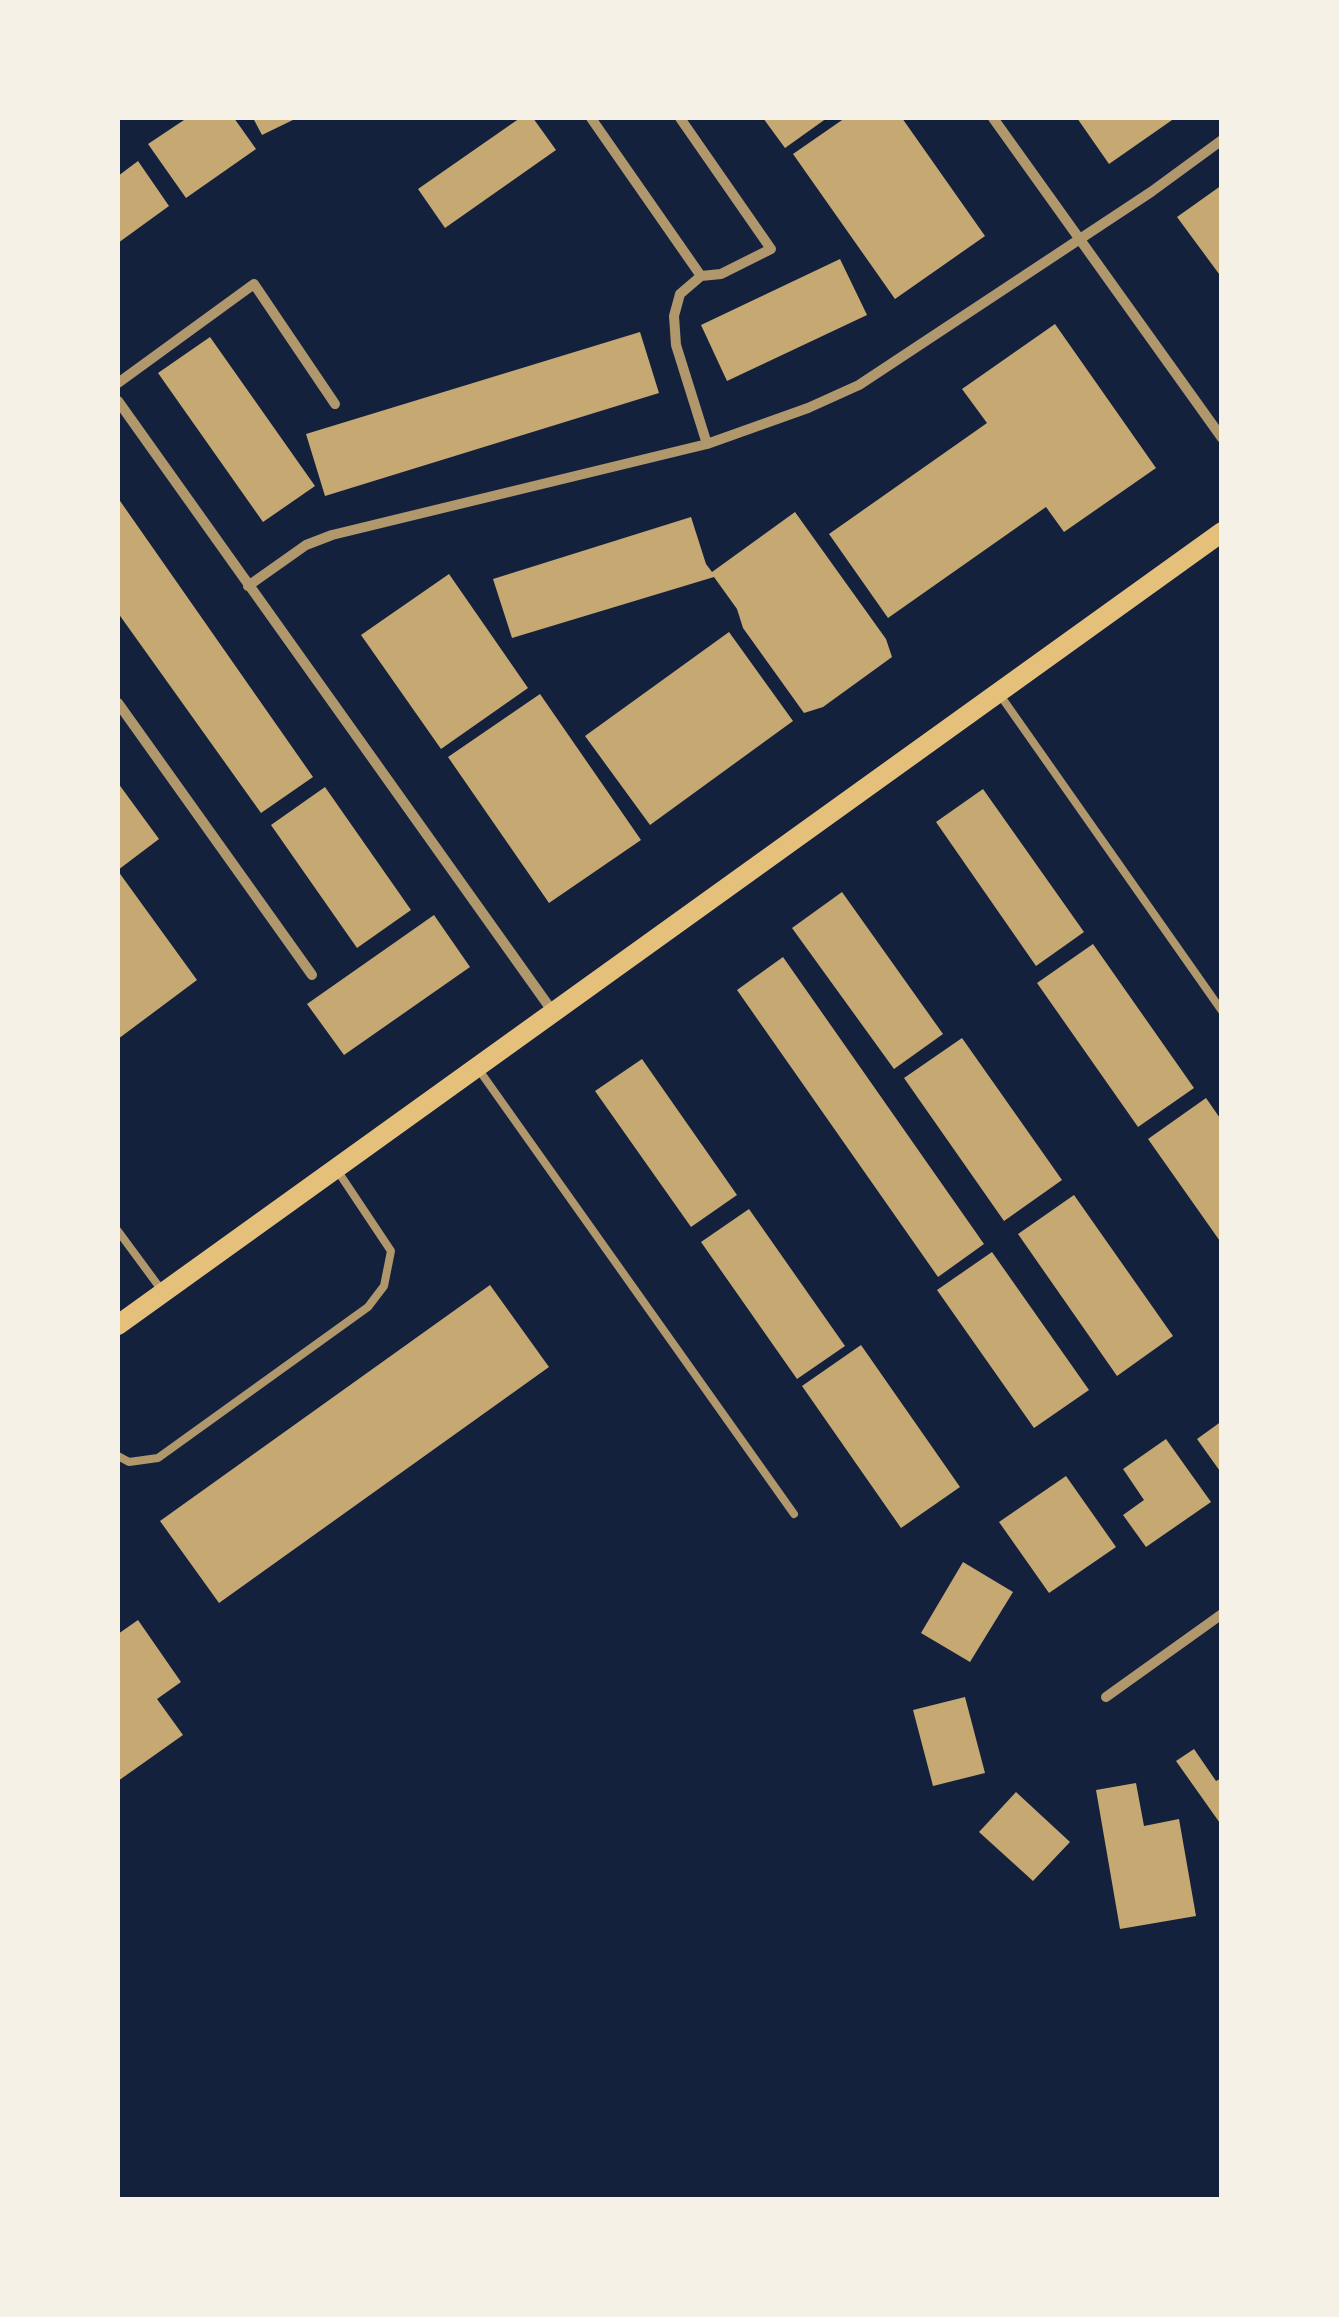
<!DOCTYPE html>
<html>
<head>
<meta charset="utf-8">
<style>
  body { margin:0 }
  #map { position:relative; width:1339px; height:2317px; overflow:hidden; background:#14213d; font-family:Barlow,sans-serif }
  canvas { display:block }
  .frame { position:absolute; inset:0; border:120px solid #f6f1e7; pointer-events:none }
</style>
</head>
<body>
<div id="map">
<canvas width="1339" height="2317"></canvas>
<div class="frame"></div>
</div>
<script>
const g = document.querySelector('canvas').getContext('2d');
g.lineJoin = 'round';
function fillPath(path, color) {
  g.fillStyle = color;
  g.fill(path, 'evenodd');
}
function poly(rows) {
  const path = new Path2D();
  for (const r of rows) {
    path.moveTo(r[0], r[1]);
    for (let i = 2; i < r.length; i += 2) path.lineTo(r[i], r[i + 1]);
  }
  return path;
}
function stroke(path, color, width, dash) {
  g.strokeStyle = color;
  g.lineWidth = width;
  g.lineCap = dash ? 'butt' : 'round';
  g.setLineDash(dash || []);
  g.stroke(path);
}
fillPath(poly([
  [187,118,234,118,256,149,186,198,148,144],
  [253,118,297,118,262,135],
  [520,118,533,118,556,150,445,228,418,189],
  [763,118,827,118,785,148],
  [845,118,902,118,985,236,895,299,793,154],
  [1077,118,1175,118,1109,164],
  [138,161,169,206,118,243,118,176],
  [1222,185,1222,278,1177,217],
  [840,259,867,315,727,381,701,325],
  [1055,324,1156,468,1064,532,1046,507,888,618,829,534,987,423,962,389],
  [640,332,659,393,325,496,306,434],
  [210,337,315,486,263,522,158,373],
  [118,498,313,777,261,813,118,613],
  [795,512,886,639,892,657,823,707,804,713,743,628,737,609,714,577,512,638,493,579,691,517,706,564,712,572],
  [449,574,528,688,441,749,361,635],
  [729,632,793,721,650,825,585,736],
  [540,694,641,840,549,903,448,757],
  [118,783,159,839,118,870],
  [325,787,411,910,357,948,271,825],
  [983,789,1084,932,1036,966,936,822],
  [118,871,197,980,118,1039],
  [842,892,943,1034,894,1069,792,928],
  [434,915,470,967,344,1055,307,1004],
  [1093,944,1194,1088,1138,1127,1037,983],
  [783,957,984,1244,938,1277,737,990],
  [962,1038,1062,1180,1004,1221,904,1078],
  [642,1059,737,1195,691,1227,595,1091],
  [1206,1098,1222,1121,1222,1244,1148,1139],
  [1074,1195,1173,1336,1117,1376,1018,1234],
  [749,1209,845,1346,797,1379,701,1242],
  [992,1252,1089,1390,1034,1428,937,1290],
  [490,1285,549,1367,219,1603,160,1521],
  [861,1345,960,1487,901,1528,802,1386],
  [1222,1421,1222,1474,1197,1439],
  [1166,1439,1211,1502,1146,1547,1123,1515,1144,1500,1123,1469],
  [1066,1476,1116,1547,1049,1593,999,1522],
  [963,1562,1013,1592,970,1662,921,1633],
  [138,1620,181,1682,157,1699,183,1735,118,1781,118,1634],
  [965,1697,985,1773,933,1786,913,1710],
  [1194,1749,1216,1781,1222,1778,1222,1826,1176,1761],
  [1136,1783,1144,1826,1179,1819,1196,1916,1120,1929,1096,1790],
  [1016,1792,1070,1842,1033,1881,979,1832]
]), '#c6a872');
stroke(poly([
  [1000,695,1222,1011],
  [479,1070,794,1514],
  [118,1231,163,1292],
  [118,1456,129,1462,158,1458,368,1307,384,1286,391,1251,337,1170]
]), '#b1986c', 8);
stroke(poly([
  [591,118,701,276,721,274,771,249,680,118],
  [993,118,1222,438],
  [701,276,680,294,674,316,676,345,707,444],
  [118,383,254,284,335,404],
  [118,401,553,1012],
  [248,586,306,545,332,535,707,444,808,408,859,385,1151,192,1222,140],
  [118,703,312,975],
  [1106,1697,1222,1614]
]), '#b1986c', 10);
stroke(poly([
  [118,1325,1222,532]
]), '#e5c07b', 20);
</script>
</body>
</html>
